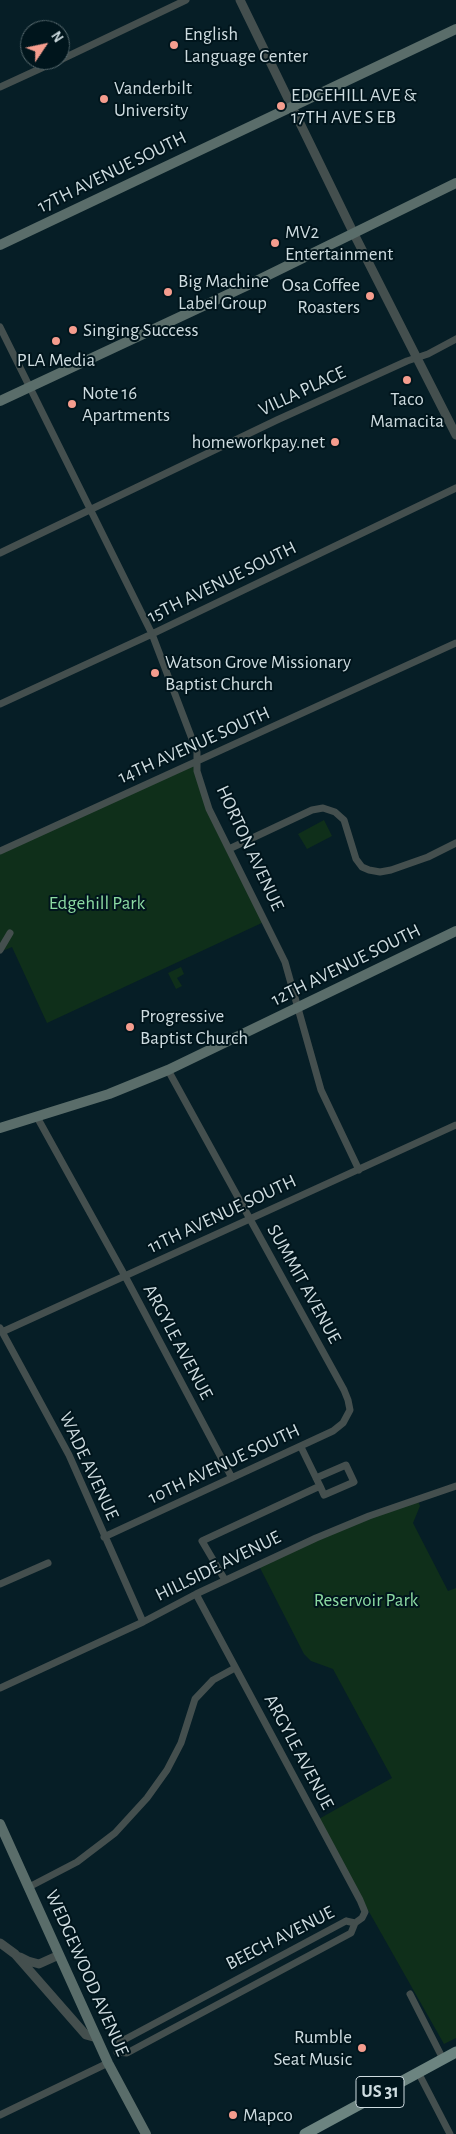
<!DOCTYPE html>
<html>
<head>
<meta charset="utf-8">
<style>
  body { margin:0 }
  #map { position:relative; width:456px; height:2134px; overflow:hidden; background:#061e26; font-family:"Alegreya Sans",sans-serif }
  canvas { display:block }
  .north { position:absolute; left:20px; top:20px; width:50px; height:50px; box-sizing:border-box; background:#00151c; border:1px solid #52656a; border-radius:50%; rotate:56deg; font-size:14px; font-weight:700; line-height:20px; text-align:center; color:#cedce0 }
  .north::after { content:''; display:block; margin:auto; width:18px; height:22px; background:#f59d8e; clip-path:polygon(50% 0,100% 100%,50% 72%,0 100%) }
</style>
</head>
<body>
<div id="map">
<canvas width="456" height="2134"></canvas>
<div class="north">N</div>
</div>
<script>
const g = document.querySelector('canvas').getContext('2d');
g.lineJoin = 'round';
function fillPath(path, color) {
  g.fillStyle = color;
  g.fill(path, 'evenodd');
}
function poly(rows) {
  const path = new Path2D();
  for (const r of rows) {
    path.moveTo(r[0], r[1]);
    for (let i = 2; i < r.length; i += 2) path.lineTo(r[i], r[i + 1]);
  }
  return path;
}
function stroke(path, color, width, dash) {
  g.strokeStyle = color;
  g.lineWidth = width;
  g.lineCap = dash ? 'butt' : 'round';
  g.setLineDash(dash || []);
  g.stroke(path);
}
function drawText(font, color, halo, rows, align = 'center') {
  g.font = font + ' "Alegreya Sans",sans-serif';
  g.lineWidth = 4;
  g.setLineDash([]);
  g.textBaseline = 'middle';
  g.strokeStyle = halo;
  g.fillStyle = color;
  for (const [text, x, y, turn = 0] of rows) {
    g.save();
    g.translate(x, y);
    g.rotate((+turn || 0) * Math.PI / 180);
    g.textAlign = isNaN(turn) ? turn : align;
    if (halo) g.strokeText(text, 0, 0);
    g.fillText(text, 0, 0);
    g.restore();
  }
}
fillPath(poly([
  [198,761,209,809,266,921,47,1023,12,947,0,952,0,851],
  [324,820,332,836,307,849,298,834],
  [181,967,184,974,177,978,182,986,176,989,168,973],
  [417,1499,420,1506,413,1523,448,1591,456,1588,456,2038,444,2044,317,1820,392,1778,333,1669,311,1661,304,1654,258,1564]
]), '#0f2f1a');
stroke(poly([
  [60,60,186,0],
  [0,87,59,60],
  [0,327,152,634,197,752,197,771,209,809,285,962,321,1090,359,1170],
  [0,553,277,420,407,361,428,354,456,339],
  [0,704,152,634,456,488],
  [229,849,312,810,323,808,335,812,344,820,356,859,362,867,369,870,380,872,391,870,428,857,456,843],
  [0,851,456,643],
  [0,950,10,933],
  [37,1117,125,1276,232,1478],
  [0,1328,69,1455,143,1622],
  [2,1332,456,1125],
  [316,1478,346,1465,354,1482,324,1495,320,1486],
  [104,1537,333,1431,343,1423,350,1410,348,1400,344,1390,168,1070],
  [225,1580,202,1541,320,1486,301,1447],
  [0,1584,48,1563],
  [196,1594,360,1900,365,1912,362,1918,355,1923],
  [0,1688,143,1622,196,1594,316,1538,369,1516,456,1486],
  [29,1887,77,1862,115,1833,147,1798,167,1770,181,1743,195,1699,213,1680,235,1668],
  [346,1921,355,1923,351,1933,127,2053,117,2052,120,2042,346,1921],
  [410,1994,443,2059],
  [418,2072,450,2134],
  [0,2115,108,2063]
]), '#444f4e', 7);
stroke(poly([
  [240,0,354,234,456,435],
  [0,1943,15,1954,86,2035,97,2038],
  [20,1957,28,1961,39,1964,59,1955]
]), '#444f4e', 9);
stroke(poly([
  [0,245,456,29],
  [0,401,246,286,456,183],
  [0,1128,109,1094,168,1070,456,931],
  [0,1824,108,2063,146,2134]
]), '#5a6d6a', 10);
stroke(poly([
  [305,2134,456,2052]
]), '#6c8480', 11);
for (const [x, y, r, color] of [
  [174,45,5,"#f59d8e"],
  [104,99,5,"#f59d8e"],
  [281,106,5,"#f59d8e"],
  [275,243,5,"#f59d8e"],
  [168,292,5,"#f59d8e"],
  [370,296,5,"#f59d8e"],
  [73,330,5,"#f59d8e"],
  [56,341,5,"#f59d8e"],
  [407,380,5,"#f59d8e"],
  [72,404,5,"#f59d8e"],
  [335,442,5,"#f59d8e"],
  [155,673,5,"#f59d8e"],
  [130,1027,5,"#f59d8e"],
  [362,2048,5,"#f59d8e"],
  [233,2115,5,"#f59d8e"]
]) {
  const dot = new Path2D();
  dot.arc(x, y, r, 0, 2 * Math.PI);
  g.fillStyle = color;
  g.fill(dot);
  stroke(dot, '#00151c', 2);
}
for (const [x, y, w] of [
  [380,2092,48]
]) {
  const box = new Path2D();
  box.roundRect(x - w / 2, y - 15.5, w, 31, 4);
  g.fillStyle = '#00151c';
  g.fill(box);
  stroke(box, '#cedce0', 1);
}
drawText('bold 18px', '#cedce0', null, [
  ["US 31",380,2092]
]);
drawText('19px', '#cedce0', '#00151c', [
  ["English",184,34],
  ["Language Center",184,56],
  ["Vanderbilt",114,88],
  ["University",114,110],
  ["EDGEHILL AVE &",291,95],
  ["17TH AVE S EB",291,117],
  ["MV2",285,232],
  ["Entertainment",285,254],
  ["Big Machine",178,281],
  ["Label Group",178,303],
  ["Osa Coffee",360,285,"right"],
  ["Roasters",360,307,"right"],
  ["Singing Success",83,330],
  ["PLA Media",56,360,"center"],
  ["Note 16",82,393],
  ["Apartments",82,415],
  ["Taco",407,399,"center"],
  ["Mamacita",407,421,"center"],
  ["homeworkpay.net",325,442,"right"],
  ["Watson Grove Missionary",165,662],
  ["Baptist Church",165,684],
  ["Progressive",140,1016],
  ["Baptist Church",140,1038],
  ["Rumble",352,2037,"right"],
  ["Seat Music",352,2059,"right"],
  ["Mapco",243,2115]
], 'left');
drawText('19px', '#cedce0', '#00151c', [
  ["17TH AVENUE SOUTH",112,172,-26],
  ["VILLA PLACE",302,391,-25],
  ["15TH AVENUE SOUTH",222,582,-26],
  ["14TH AVENUE SOUTH",194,745,-24],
  ["HORTON AVENUE",250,848,65],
  ["12TH AVENUE SOUTH",346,965,-26],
  ["11TH AVENUE SOUTH",222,1214,-25],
  ["SUMMIT AVENUE",304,1284,61],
  ["ARGYLE AVENUE",178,1342,62],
  ["10TH AVENUE SOUTH",224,1464,-25],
  ["WADE AVENUE",89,1466,65],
  ["HILLSIDE AVENUE",218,1566,-26],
  ["ARGYLE AVENUE",299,1752,62],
  ["BEECH AVENUE",280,1938,-27],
  ["WEDGEWOOD AVENUE",87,1973,66]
]);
drawText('19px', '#8bdaa2', '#00151c', [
  ["Edgehill Park",97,903],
  ["Reservoir Park",366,1600]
]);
</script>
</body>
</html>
